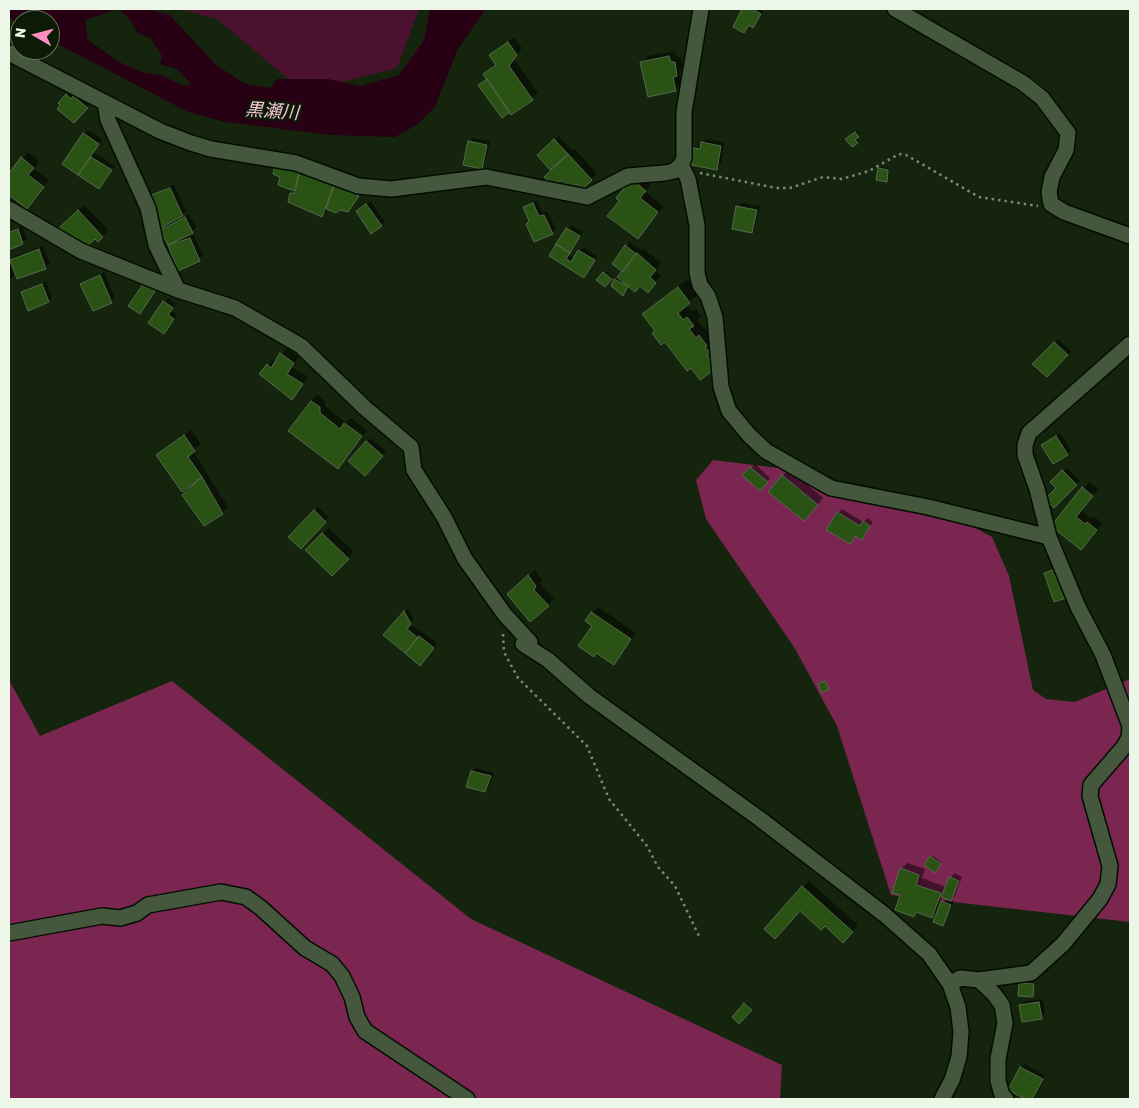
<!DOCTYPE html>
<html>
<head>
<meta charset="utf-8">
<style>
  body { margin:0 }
  #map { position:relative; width:1139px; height:1108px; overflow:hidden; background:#15250d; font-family:Rubik,sans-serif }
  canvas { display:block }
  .frame { position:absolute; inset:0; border:10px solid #ecf7e7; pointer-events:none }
  .north { position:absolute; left:10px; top:10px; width:50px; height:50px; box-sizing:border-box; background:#0b1b05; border:1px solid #65735f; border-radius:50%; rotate:278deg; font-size:14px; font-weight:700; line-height:20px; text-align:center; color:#ecf7e7 }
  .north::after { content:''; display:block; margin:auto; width:18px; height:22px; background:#fd8ec0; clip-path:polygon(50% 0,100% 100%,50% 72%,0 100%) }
</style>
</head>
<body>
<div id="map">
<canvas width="1139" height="1108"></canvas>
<div class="frame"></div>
<div class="north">N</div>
</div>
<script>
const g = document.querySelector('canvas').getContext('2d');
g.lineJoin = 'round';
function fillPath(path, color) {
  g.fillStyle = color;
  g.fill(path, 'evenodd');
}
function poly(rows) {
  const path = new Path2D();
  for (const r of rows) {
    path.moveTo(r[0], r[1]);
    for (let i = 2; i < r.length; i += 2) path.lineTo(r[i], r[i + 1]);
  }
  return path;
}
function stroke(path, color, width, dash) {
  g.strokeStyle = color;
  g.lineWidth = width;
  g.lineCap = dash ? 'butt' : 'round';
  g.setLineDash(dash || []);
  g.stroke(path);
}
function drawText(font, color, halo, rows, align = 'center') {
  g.font = font + ' Rubik,"Noto Sans JP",sans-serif';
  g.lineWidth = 4.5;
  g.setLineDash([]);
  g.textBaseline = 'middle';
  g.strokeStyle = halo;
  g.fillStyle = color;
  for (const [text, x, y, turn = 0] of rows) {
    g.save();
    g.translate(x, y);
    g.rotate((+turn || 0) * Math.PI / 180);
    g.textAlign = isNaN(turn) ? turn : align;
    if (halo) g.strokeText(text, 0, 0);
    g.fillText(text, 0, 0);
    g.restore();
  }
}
fillPath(poly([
  [180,9,419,9,397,68,304,92,217,19]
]), '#4b112f');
fillPath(poly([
  [713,460,786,469,957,518,992,537,1009,576,1033,690,1046,699,1075,702,1130,679,1130,922,891,895,837,726,794,647,706,519,696,480],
  [9,680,40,736,172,681,471,919,782,1065,780,1099,9,1099]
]), '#7b2551');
fillPath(poly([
  [9,9,147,9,170,15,216,65,246,84,270,88,277,79,328,79,360,86,399,75,424,40,430,9,486,9,458,49,435,107,418,124,395,137,331,135,225,122,188,112,50,40,50,20,20,20,20,24,9,18],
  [119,9,130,20,138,33,150,38,162,56,160,64,177,69,191,84,184,86,161,75,145,73,121,63,88,40,85,20]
]), '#270014');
fillPath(poly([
  [744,9,764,9,757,22,753,26,750,25,744,32,734,27],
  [514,37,522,48,514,59,538,93,512,113,485,74,497,64,491,55],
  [675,51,676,56,681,57,683,69,679,72,682,84,675,90,642,62,648,56],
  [70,91,78,93,90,104,74,122,59,103],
  [87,130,102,139,93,152,115,166,99,188,64,164],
  [857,131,859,134,856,137,858,140,852,146,847,139],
  [559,136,572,151,575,149,597,174,582,188,577,182,562,178,538,155],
  [473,138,490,141,485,163,481,167,470,142],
  [706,139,724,142,721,164,717,168,695,149,699,145,702,145],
  [28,152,39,161,34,169,49,180,27,207,9,193,9,175],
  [280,161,361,192,348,210,329,209,322,215,291,194,295,190,279,184],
  [880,167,889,168,886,180,879,169],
  [638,174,651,184,645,192,664,206,638,238,620,200],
  [174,185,186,211,178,219,189,214,196,228,183,238,194,235,203,256,179,269,162,230,169,222,153,209,158,205,153,196],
  [537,200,542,212,548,212,556,229,552,233,530,221,524,207],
  [371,201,385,222,381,225,361,208],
  [741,203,760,206,755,228,752,232,737,206],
  [84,205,109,230,98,241,95,237,60,228],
  [571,225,583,232,569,255,574,258,583,247,597,256,584,276,551,256],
  [22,226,27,239,9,248,9,231],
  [630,242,641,251,643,248,661,263,655,271,661,276,654,285,628,284,624,293,615,280,617,279,624,282,626,246],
  [43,246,50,264,46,268,18,278,11,260,15,256],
  [9,261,14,275,9,280],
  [606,271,613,277,605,286,598,280],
  [104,272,115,298,111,302,82,284],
  [687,279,698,294,686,305,692,312,696,309,701,316,697,320,705,330,708,328,714,336,723,358,691,366,644,314],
  [46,281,52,297,48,301,23,293],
  [168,298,176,304,171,311,177,315,164,332,150,322],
  [1058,339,1071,351,1047,376,1034,364],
  [287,348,299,357,292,367,308,377,292,398,261,374,274,359,276,361],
  [318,395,325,401,325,406,346,423,351,418,367,430,338,468,311,401],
  [191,430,201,444,193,451,228,507,222,513,197,480,164,450],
  [1060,433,1071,450,1067,454,1047,442],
  [370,438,386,451,369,470,367,442],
  [755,464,770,478,764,485,751,468],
  [1067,468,1080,481,1054,506,1057,488,1052,482],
  [789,469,823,498,810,514,770,491],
  [1089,482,1098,489,1081,510,1091,519,1094,516,1102,523,1087,543,1053,526],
  [318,507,329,517,301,547,290,537],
  [842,509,863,522,868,518,873,522,865,534,856,535,850,543,838,513],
  [329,528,354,552,332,575,307,550],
  [535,570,542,580,539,583,554,599,548,605,515,588],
  [598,607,636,633,614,664,596,652,594,626,587,621],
  [408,608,414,619,410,624,437,643,424,661,385,635],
  [476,768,494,773,489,787,485,791,472,772],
  [932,855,941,862,936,869,931,857],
  [907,863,925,869,922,878,946,887,954,873,962,877,955,896,951,900,954,901,943,924,940,908,932,917,918,912,914,916,902,895,901,869],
  [943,896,947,898,940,905],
  [809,881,858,925,849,935,803,887],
  [1021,982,1035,983,1033,996,1020,984],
  [1043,999,1045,1014,1041,1018,1021,1005,1025,1001],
  [746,1003,752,1008,739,1022,733,1017],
  [1024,1064,1045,1075,1032,1099,1010,1090]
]), '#0007');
const building = poly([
  [742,9,752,9,761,14,753,28,749,25,744,33,733,27,742,9],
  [508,42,517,55,509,66,533,100,511,115,483,74,496,65,489,55,508,42],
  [669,56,671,62,675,62,677,76,673,77,676,91,648,97,640,62,669,56],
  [487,79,510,112,502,118,478,85,487,79],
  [66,94,71,99,73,96,88,108,74,123,57,109,60,105,58,103,66,94],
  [855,132,859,137,855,140,858,143,852,147,845,139,855,132],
  [83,133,99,144,78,175,62,164,83,133],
  [554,139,568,154,550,170,537,155,554,139],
  [468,141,487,145,482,169,463,165,468,141],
  [701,142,721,146,717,170,691,165,693,148,700,149,701,142],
  [568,154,592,180,582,190,577,184,570,190,562,180,554,188,544,177,568,154],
  [21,157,34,168,28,175,44,187,27,209,9,195,9,173,21,157],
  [91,157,112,170,99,189,78,175,91,157],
  [275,165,300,170,294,191,278,185,280,177,273,174,275,165],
  [878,168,888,170,887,182,876,180,878,168],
  [300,170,335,182,322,217,288,202,290,193,295,193,300,170],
  [631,179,646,191,640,198,658,212,638,239,607,216,619,201,616,198,631,179],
  [334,186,359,196,348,212,340,210,336,213,326,209,334,186],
  [170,188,183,216,160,228,152,209,157,207,151,195,170,188],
  [533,203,539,216,544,215,553,234,534,242,526,224,529,221,523,207,533,203],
  [366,204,382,226,371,234,356,211,366,204],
  [736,206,757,210,752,233,732,229,736,206],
  [78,210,103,237,98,242,95,239,81,251,59,228,78,210],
  [185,217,193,233,168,245,160,230,185,217],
  [566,228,580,236,570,253,556,244,566,228],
  [18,229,23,244,9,250,9,232,18,229],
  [190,238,200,261,178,271,168,245,190,238],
  [556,244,570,253,566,259,571,262,578,250,595,260,584,278,549,256,556,244],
  [625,245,636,254,623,272,612,264,625,245],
  [39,249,46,269,17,279,10,260,39,249],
  [637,253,656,270,650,277,656,283,648,293,640,286,635,292,617,277,637,253],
  [603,272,612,279,605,287,596,280,603,272],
  [100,275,112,303,93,311,80,284,100,275],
  [614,279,628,286,623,296,611,286,614,279],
  [146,280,157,288,140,314,128,306,146,280],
  [42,284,49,302,28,311,21,292,42,284],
  [678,287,690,303,678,313,683,320,687,317,694,326,689,329,696,338,699,335,707,346,705,347,710,353,707,355,716,368,700,380,691,368,687,371,665,342,661,345,652,333,655,331,642,314,678,287],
  [163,301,173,308,168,315,174,319,164,334,148,323,163,301],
  [1054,342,1068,355,1047,377,1032,364,1054,342],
  [280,353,294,363,287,374,303,384,292,400,259,374,267,364,271,368,280,353],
  [311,401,320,407,320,413,340,429,344,423,362,436,338,469,288,431,311,401],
  [184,435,195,451,188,457,202,477,182,492,156,455,184,435],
  [1056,436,1068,455,1053,464,1041,445,1056,436],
  [366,441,383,456,365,476,348,461,366,441],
  [750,467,768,482,760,491,742,475,750,467],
  [1062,470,1077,485,1054,508,1045,499,1056,488,1050,482,1062,470],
  [782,475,818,505,804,521,768,492,782,475],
  [202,477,223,514,204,526,182,495,202,477],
  [1082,487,1093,496,1076,517,1085,524,1087,522,1097,530,1081,550,1051,526,1082,487],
  [314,510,326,522,301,549,288,537,314,510],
  [837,512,860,526,863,521,870,526,862,540,855,536,850,544,826,530,837,512],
  [322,533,349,559,332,576,305,550,322,533],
  [1056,569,1066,598,1054,602,1044,573,1056,569],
  [528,575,536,586,534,590,549,606,530,622,507,594,528,575],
  [404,611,411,624,407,629,418,638,405,653,383,635,404,611],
  [591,612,631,639,614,665,596,653,594,657,578,646,592,626,585,621,591,612],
  [419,636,434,648,420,666,405,653,419,636],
  [825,681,829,689,822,693,818,684,825,681],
  [471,771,491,776,485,792,466,787,471,771],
  [930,856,941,864,935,873,924,865,930,856],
  [900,868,919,875,916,885,941,893,932,918,916,912,914,917,895,910,900,895,892,893,900,868],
  [949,877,959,881,951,901,941,897,949,877],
  [802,886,853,932,843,943,825,926,821,930,800,911,775,939,764,929,802,886],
  [941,901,951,905,943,926,933,922,941,901],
  [1019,983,1034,984,1033,997,1018,996,1019,983],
  [1039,1002,1042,1019,1022,1022,1019,1005,1039,1002],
  [744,1003,752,1010,739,1024,732,1017,744,1003],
  [1020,1067,1043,1079,1032,1099,1025,1099,1008,1090,1020,1067]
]);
fillPath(building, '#295214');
stroke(building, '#55694d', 1);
const minor = poly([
  [895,9,1023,83,1042,98,1068,133,1066,150,1052,177,1049,192,1051,204,1064,212,1130,236],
  [9,53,160,131,191,143,211,149,296,163,358,186,391,189,486,177,587,197,628,176,665,173,674,171,681,165,684,158,684,112,701,9],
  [105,103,108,120,148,208,156,245,178,290],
  [681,165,688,179,697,225,697,273,700,285,708,296,715,317,721,387,729,411,749,435,766,451,831,488,928,507,1049,537],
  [9,209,81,251,178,290,235,308,301,346,365,408,411,447,414,470,444,517,465,559,505,615,530,642,523,644,548,660,589,696,760,819,885,915,929,954,950,984,958,1007,961,1032,959,1057,952,1080,942,1099],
  [9,933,102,916,120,918,137,913,148,905,221,892,246,897,261,908,305,948,332,964,342,976,352,997,357,1017,365,1031,467,1099],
  [979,980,994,994,1002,1005,1005,1023,998,1059,998,1081,1002,1095,1006,1099],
  [950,984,960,978,979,980,1031,973,1063,944,1100,899,1108,884,1110,866,1090,796,1091,785,1123,748,1129,738,1130,726,1103,655,1078,607,1049,537,1037,489,1025,455,1025,445,1029,433,1130,344]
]);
stroke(minor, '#020e00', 18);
stroke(poly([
  [700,173,777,188,790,188,823,177,842,179,869,171,899,154,906,155,979,197,1038,206],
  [503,634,504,652,518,678,587,746,609,799,647,846,658,867,675,886,700,938]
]), '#7b8874', 2.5, [2.5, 4]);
stroke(minor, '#45583e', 15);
drawText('italic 18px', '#f6c3d7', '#0b1b05', [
  ["黒瀬川",272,112,4]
]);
</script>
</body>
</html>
